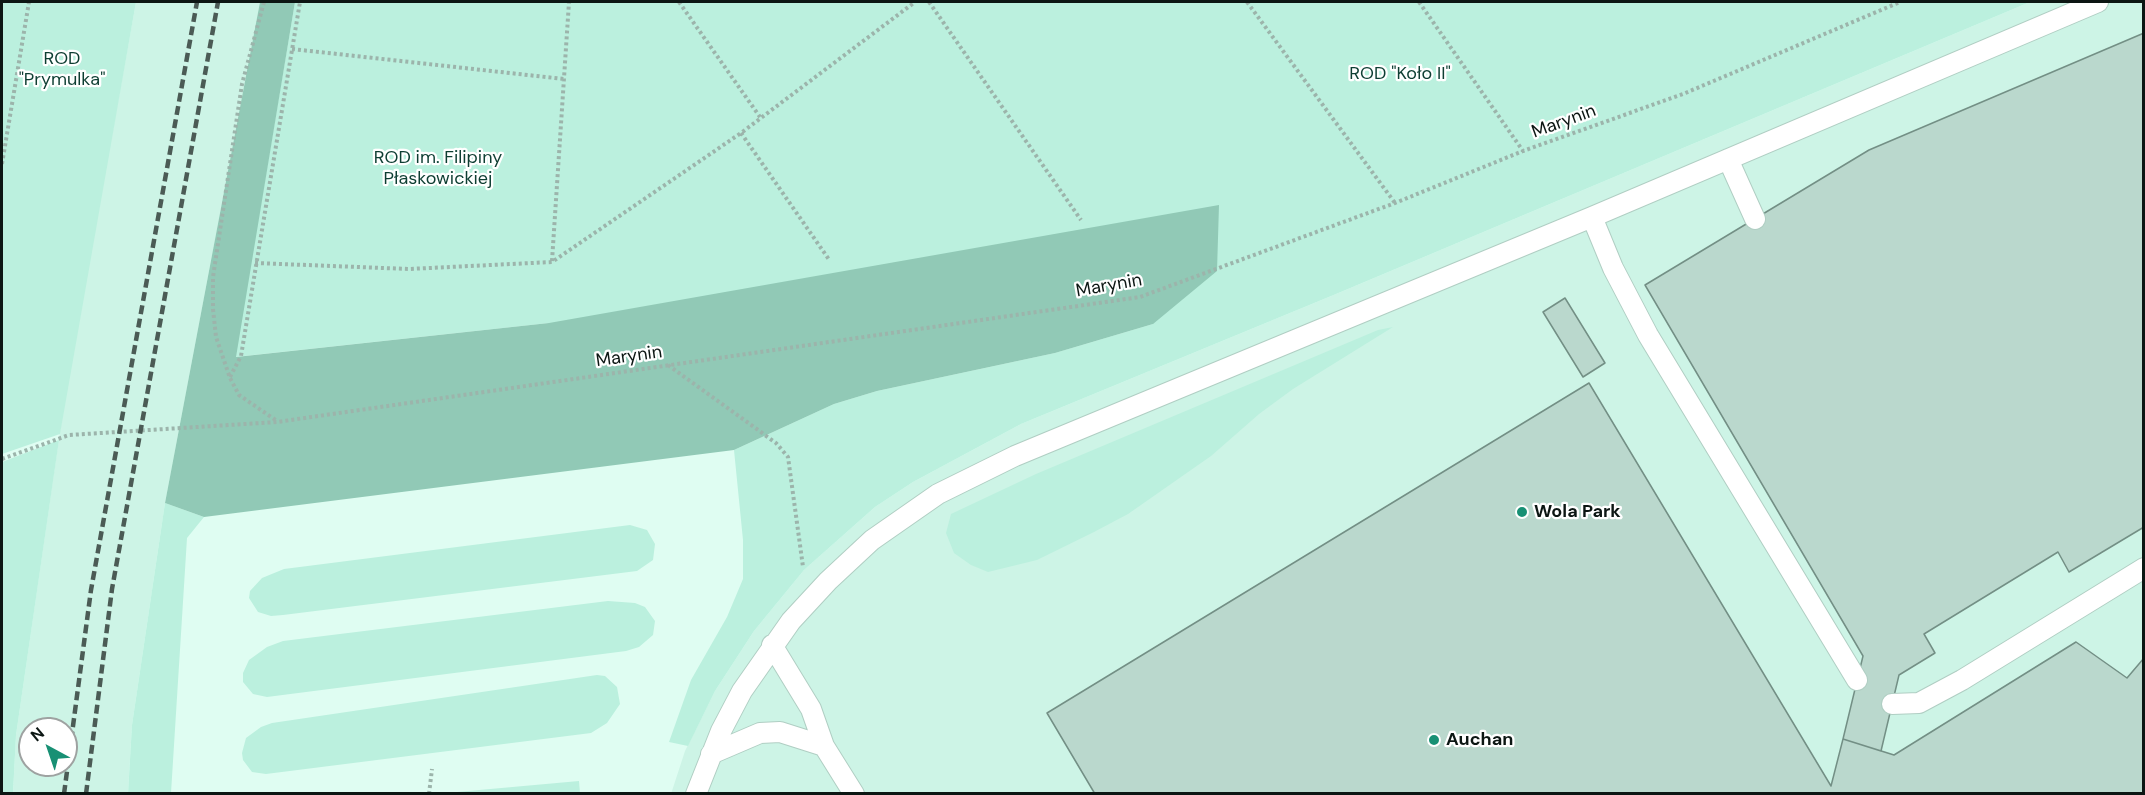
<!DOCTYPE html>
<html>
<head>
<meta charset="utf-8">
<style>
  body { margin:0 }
  #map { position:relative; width:2145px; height:795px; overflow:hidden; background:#dffdf2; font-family:"DM Sans",sans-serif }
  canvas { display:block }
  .frame { position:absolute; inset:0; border:3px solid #0c1613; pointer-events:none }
  .north { position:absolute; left:18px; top:717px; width:60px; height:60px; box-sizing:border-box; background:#fff; border:2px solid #9ea2a1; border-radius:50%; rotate:320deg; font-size:16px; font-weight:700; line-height:24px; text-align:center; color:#0c1613 }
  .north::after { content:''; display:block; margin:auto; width:21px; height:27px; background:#189074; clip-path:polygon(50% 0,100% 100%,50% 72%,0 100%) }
</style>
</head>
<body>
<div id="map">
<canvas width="2145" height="795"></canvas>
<div class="frame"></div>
<div class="north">N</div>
</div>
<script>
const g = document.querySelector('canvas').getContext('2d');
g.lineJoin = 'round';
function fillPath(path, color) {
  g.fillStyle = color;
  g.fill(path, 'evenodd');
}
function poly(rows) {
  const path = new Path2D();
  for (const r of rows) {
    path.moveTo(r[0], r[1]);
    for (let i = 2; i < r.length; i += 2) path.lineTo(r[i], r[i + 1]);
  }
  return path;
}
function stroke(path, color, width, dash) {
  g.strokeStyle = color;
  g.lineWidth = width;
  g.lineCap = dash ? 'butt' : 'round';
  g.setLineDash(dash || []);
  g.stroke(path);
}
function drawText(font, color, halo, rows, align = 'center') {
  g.font = font + ' "DM Sans",sans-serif';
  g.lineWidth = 4.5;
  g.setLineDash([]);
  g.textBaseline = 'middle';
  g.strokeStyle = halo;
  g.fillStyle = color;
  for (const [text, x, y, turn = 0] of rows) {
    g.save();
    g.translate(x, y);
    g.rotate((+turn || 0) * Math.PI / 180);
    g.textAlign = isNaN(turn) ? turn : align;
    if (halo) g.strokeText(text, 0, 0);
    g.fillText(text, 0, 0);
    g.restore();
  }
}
fillPath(poly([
  [136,2,260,2,165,503,132,725,128,793,13,794,16,735,67,383],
  [30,729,66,729,66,765,30,765],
  [2030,2,2143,2,2143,793,671,794,685,751,715,691,754,631,804,570,875,507,913,482,1021,424,1336,294]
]), '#cdf4e6');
fillPath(poly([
  [2,2,136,2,60,434,2,454],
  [295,2,2030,2,1336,294,1021,424,913,482,875,507,804,570,754,631,715,691,688,746,669,742,691,680,727,617,743,579,743,540,734,450,834,404,877,391,1055,353,1153,324,549,323,235,357],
  [1393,327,1293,389,1259,414,1211,456,1128,514,1094,532,1037,560,988,572,971,565,954,553,946,533,951,514,1036,474,1378,330],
  [59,440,16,735,13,793,2,793,2,462],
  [165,503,204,517,187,538,171,793,128,794,132,725],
  [630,525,647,530,655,544,653,560,637,571,283,615,271,616,258,612,249,598,250,591,262,578,284,569],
  [608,601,635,603,645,607,655,621,653,635,639,647,626,651,267,697,253,694,243,682,243,673,249,660,267,647,283,641],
  [597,675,605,676,617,687,620,704,607,723,591,733,266,774,252,772,243,760,242,753,246,738,261,727,272,723],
  [579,781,580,793,456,793,457,792]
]), '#bbf0de');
fillPath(poly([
  [260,2,295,2,236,357,549,323,1219,205,1217,271,1153,324,1055,353,877,391,834,404,734,450,204,517,165,503]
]), '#91c9b6');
const building = poly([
  [2144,33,2144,527,2069,572,2058,552,1924,634,1935,653,1899,675,1881,751,1843,739,1863,656,1645,285,1869,150,2144,33],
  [1565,298,1605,363,1583,377,1543,312,1565,298],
  [1589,383,1831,786,1843,739,1894,755,2076,642,2127,678,2144,658,2144,794,1095,794,1047,713,1589,383]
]);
fillPath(building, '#bad8cd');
stroke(building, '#738f85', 1.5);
const lane = poly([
  [1728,159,1755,219],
  [1592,217,1613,268,1648,335,1857,680],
  [772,645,811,709,824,746,854,794],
  [1892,704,1919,703,1962,680,2144,568],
  [711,754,760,733,780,732,824,746],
  [696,794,721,731,742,691,791,621,828,581,872,540,938,494,1015,456,1592,217,2098,2]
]);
stroke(lane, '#b0cec3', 22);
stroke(poly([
  [264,2,242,84,213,277,213,309,216,337,230,378,239,395,277,421],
  [679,2,760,117],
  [929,2,1081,220],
  [1247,2,1395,203],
  [1419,2,1523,151],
  [292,49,564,79],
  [741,133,830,261],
  [2,164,29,2],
  [552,261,569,2],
  [255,263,409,269,552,262,741,133,915,2],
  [668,365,776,443,788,457,803,567],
  [230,377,241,356,300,2],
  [2,459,69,435,277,422,1140,297,1395,203,1523,151,1683,94,1900,2],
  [429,794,432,769]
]), '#9cb4ab', 4, [3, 3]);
stroke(lane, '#fff', 20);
stroke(poly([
  [64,794,91,590,197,2],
  [86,794,112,589,218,2]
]), '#4b5b55', 4.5, [9, 4.5]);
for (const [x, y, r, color] of [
  [1522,512,6,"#189074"],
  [1434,740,6,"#189074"]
]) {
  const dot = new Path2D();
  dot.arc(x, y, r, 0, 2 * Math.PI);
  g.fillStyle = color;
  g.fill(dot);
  stroke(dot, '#fff', 2);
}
drawText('18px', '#0d3e32', '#fff', [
  ["ROD",62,59],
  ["\"Prymulka\"",62,80],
  ["ROD \"Koło II\"",1400,74],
  ["ROD im. Filipiny",438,158],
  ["Płaskowickiej",438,179]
]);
drawText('18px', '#0c1613', '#fff', [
  ["Marynin",1564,122,-20],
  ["Marynin",1109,286,-10],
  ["Marynin",629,357,-8]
]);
drawText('bold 18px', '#0c1613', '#fff', [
  ["Wola Park",1534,512],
  ["Auchan",1446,740]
], 'left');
</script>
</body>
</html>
